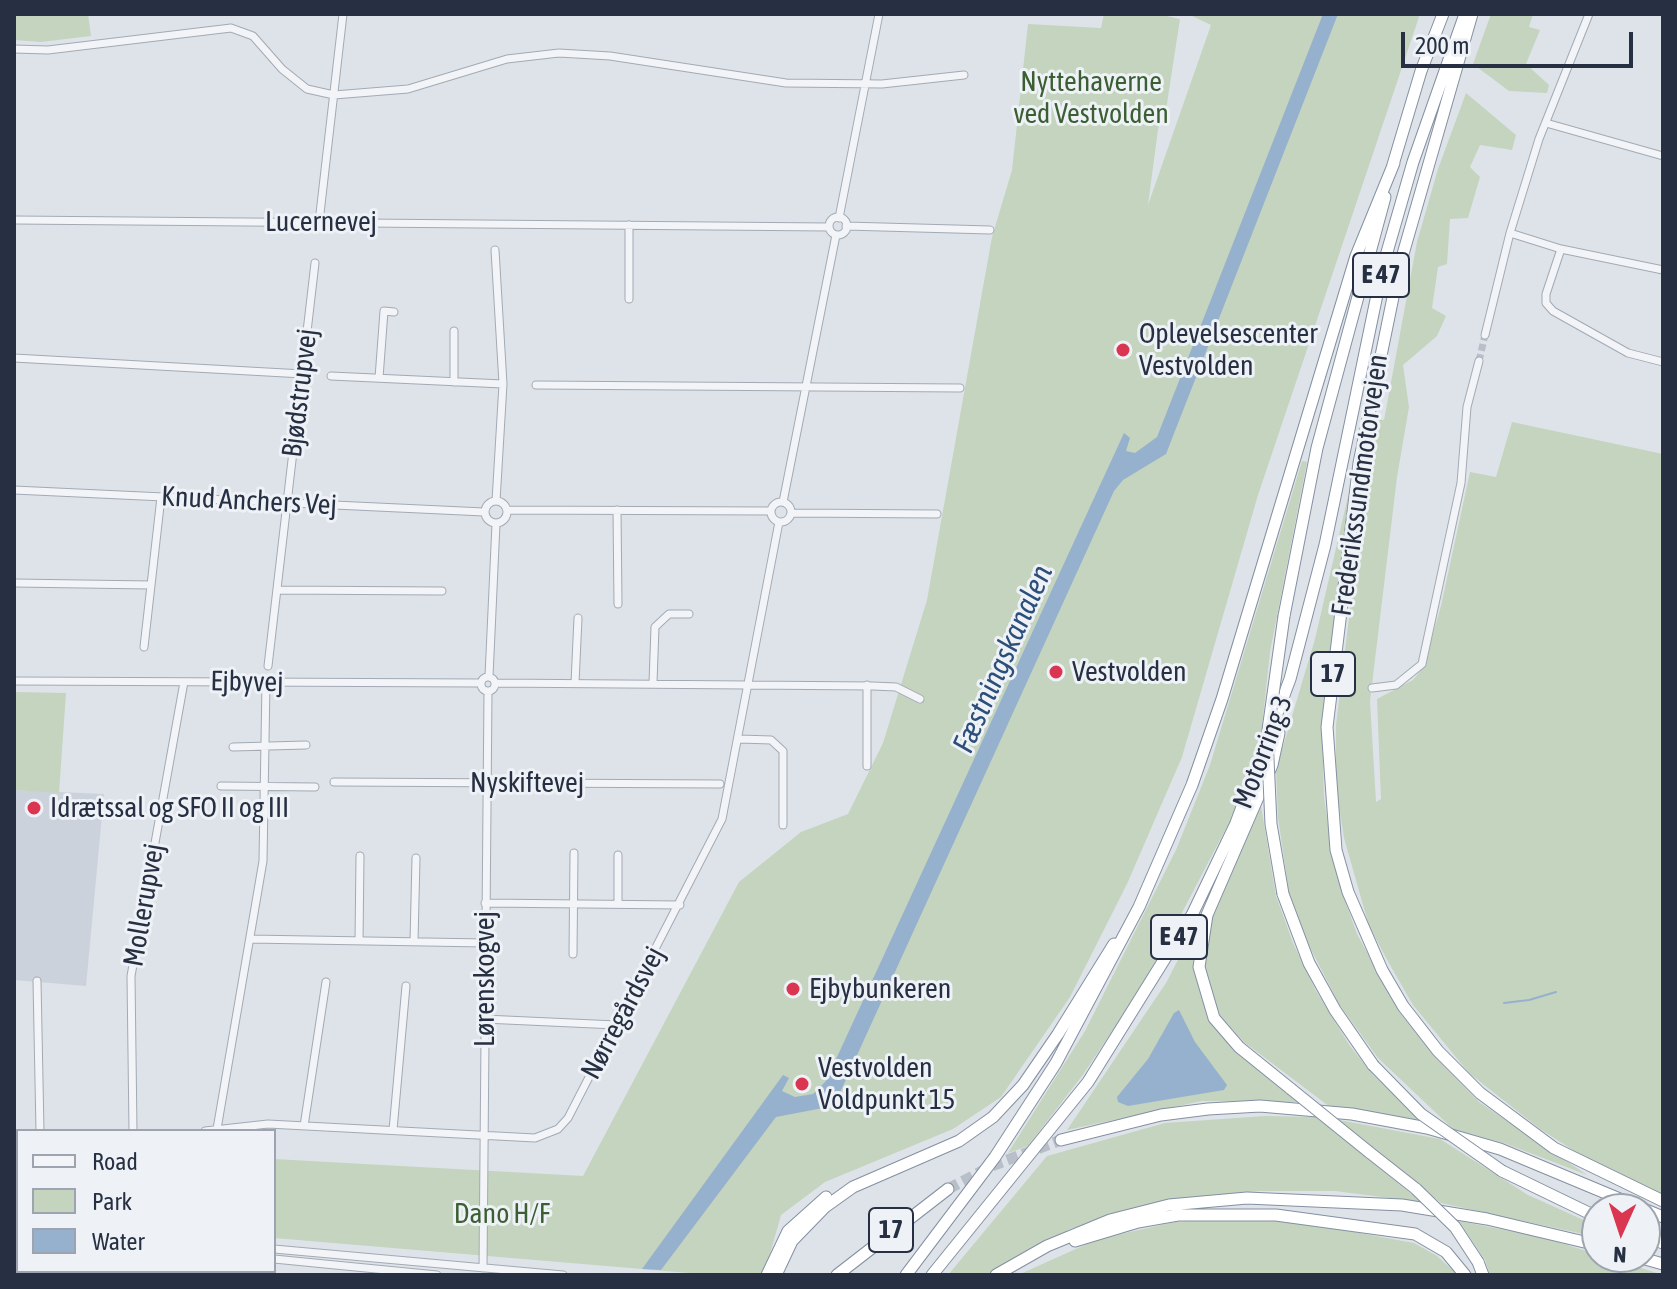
<!DOCTYPE html>
<html>
<head>
<meta charset="utf-8">
<style>
  body { margin:0 }
  #map { position:relative; width:1677px; height:1289px; overflow:hidden; background:#dee3e9; font-family:"Asap Condensed",sans-serif }
  canvas { display:block }
  .frame { position:absolute; inset:0; border:16px solid #263042; pointer-events:none }
  .legend { position:absolute; left:16px; top:1129px; width:260px; height:144px; box-sizing:border-box; background:#eef2f7; border:2px solid #9ea4af; margin:0; padding:10px 14px; list-style:none; font-size:24px; color:#263042 }
  .legend li { display:flex; align-items:center; gap:16px; height:40px }
  .legend b { width:40px; border:2px solid #9ea4af }
  .north { position:absolute; left:1581px; top:1193px; width:80px; height:80px; box-sizing:border-box; background:#eef2f7; border:2px solid #9ea4af; border-radius:50%; rotate:183deg; font-size:22px; font-weight:700; line-height:32px; text-align:center; color:#263042 }
  .north::after { content:''; display:block; margin:auto; width:28px; height:36px; background:#db3651; clip-path:polygon(50% 0,100% 100%,50% 72%,0 100%) }
  .scale { position:absolute; left:1401px; top:32px; width:232px; height:36px; box-sizing:border-box; border:4px solid #263042; border-top:0; padding-left:10px; font-size:24px; line-height:28px; white-space:nowrap; color:#263042; -webkit-text-stroke:6px #eef2f7; paint-order:stroke }
</style>
</head>
<body>
<div id="map">
<canvas width="1677" height="1289"></canvas>
<div class="frame"></div>
<ul class="legend">
<li><b style="height:10px;background:#f2f4f7"></b>Road</li>
<li><b style="height:22px;background:#c4d4bf"></b>Park</li>
<li><b style="height:22px;background:#96b1cd"></b>Water</li>
</ul>
<div class="north">N</div>
<div class="scale">200 m</div>
</div>
<script>
const g = document.querySelector('canvas').getContext('2d');
g.lineJoin = 'round';
function fillPath(path, color) {
  g.fillStyle = color;
  g.fill(path, 'evenodd');
}
function poly(rows) {
  const path = new Path2D();
  for (const r of rows) {
    if (r.length === 3) {
      path.moveTo(r[0] + r[2], r[1]);
      path.arc(r[0], r[1], r[2], 0, 2 * Math.PI);
      continue;
    }
    path.moveTo(r[0], r[1]);
    for (let i = 2; i < r.length; i += 2) path.lineTo(r[i], r[i + 1]);
  }
  return path;
}
function stroke(path, color, width, dash) {
  g.strokeStyle = color;
  g.lineWidth = width;
  g.lineCap = dash ? 'butt' : 'round';
  g.setLineDash(dash || []);
  g.stroke(path);
}
function drawText(font, color, halo, rows, align = 'center') {
  g.font = font + ' "Asap Condensed",sans-serif';
  g.lineWidth = 6;
  g.setLineDash([]);
  g.textBaseline = 'middle';
  g.strokeStyle = halo;
  g.fillStyle = color;
  for (const [text, x, y, turn = 0] of rows) {
    g.save();
    g.translate(x, y);
    g.rotate((+turn || 0) * Math.PI / 180);
    g.textAlign = isNaN(turn) ? turn : align;
    if (halo) g.strokeText(text, 0, 0);
    g.fillText(text, 0, 0);
    g.restore();
  }
}
fillPath(poly([
  [14,790,104,794,86,986,14,980]
]), '#ccd2dc');
fillPath(poly([
  [14,14,88,14,91,36,41,42,14,40],
  [1104,14,1158,14,1180,19,1164,123,1159,122,1148,205,1211,25,1188,14,1420,14,1258,495,1182,757,1127,884,1070,997,1001,1097,953,1129,825,1182,781,1215,764,1275,713,1275,274,1238,274,1159,583,1176,739,882,801,832,848,814,883,743,927,600,992,237,1012,170,1028,24,1101,28],
  [1491,14,1533,14,1529,27,1540,30,1526,64,1549,85,1547,93,1509,91,1473,64],
  [1466,93,1516,135,1512,150,1480,145,1470,167,1480,177,1468,218,1450,219,1447,264,1438,267,1432,308,1446,316,1437,336,1403,365,1409,407,1397,477,1370,701,1376,802,1381,799,1377,699,1413,680,1423,668,1441,606,1470,472,1496,477,1512,422,1663,454,1663,1195,1584,1157,1540,1129,1469,1073,1413,1005,1390,965,1369,926,1344,838,1336,787,1336,725,1363,502,1377,419,1384,420,1417,242,1438,169],
  [1302,461,1307,462,1270,652,1259,754,1235,811,1148,978,1082,1076,1028,1146,1008,1153,1085,1031,1176,850,1210,765],
  [1352,479,1322,726,1324,797,1332,852,1344,898,1357,934,1400,1013,1438,1060,1479,1102,1587,1175,1504,1143,1453,1129,1378,1058,1339,1004,1299,926,1289,893,1278,817,1276,770,1315,639],
  [14,692,66,693,59,793,14,790],
  [1261,806,1276,896,1293,943,1316,991,1350,1046,1374,1076,1420,1120,1330,1107,1244,1042,1218,1013,1207,984,1204,963,1211,919],
  [1194,929,1193,965,1210,1021,1298,1102,1202,1101,1067,1130,1166,983],
  [1265,1116,1317,1117,1421,1202,1335,1191,1259,1191,1161,1201,1070,1229,987,1275,948,1275,1047,1156,1165,1123],
  [1339,1120,1440,1139,1528,1195,1597,1226,1597,1237,1441,1203],
  [1237,1218,1300,1222,1414,1243,1437,1256,1458,1275,1018,1275,1098,1239,1175,1222],
  [1459,1221,1545,1238,1663,1275,1490,1275,1485,1260],
  [164,1271,256,1271,296,1275,164,1275]
]), '#c4d4bf');
fillPath(poly([
  [1323,14,1338,14,1166,454,1123,480,1114,491,838,1097,823,1108,776,1117,661,1270,642,1269,783,1075,789,1078,782,1091,795,1097,813,1094,826,1081,1124,433,1130,438,1126,451,1135,453,1157,437],
  [1179,1010,1195,1042,1227,1085,1224,1090,1128,1106,1118,1102,1117,1097,1148,1059,1174,1013]
]), '#96b1cd');
stroke(poly([
  [1504,1003,1529,1000,1556,992]
]), '#96b1cd', 2);
stroke(poly([
  [1479,361,1485,335]
]), '#b9bfc8', 7, [7, 3.5]);
stroke(poly([
  [948,1189,994,1165,1061,1140]
]), '#b9bfc8', 11, [11, 5.5]);
const minor = poly([
  [14,49,48,50,231,28,253,36,282,69,307,89,334,95,408,89,507,59,559,53,610,56,786,83,882,84,964,75],
  [1546,123,1663,156],
  [838,226,9],
  [839,218,879,14],
  [14,220,829,227],
  [319,222,343,14],
  [629,225,629,299],
  [846,226,990,230],
  [1510,233,1561,249,1663,270],
  [1561,249,1546,294,1546,303,1553,311,1628,353,1663,362],
  [495,250,503,384,496,501],
  [454,331,454,382],
  [1485,335,1510,233,1539,139,1589,14],
  [14,358,303,374],
  [331,376,503,384],
  [379,378,384,311,394,312],
  [536,385,960,388],
  [14,490,484,512],
  [496,512,11],
  [781,512,10],
  [783,502,836,235],
  [507,510,771,511],
  [617,510,618,604],
  [792,513,937,514],
  [14,583,151,585],
  [278,590,442,591],
  [144,647,161,497],
  [268,666,315,263],
  [489,676,496,524],
  [488,684,7],
  [14,681,481,683],
  [496,683,873,686,896,687,920,699],
  [575,683,578,618],
  [653,683,655,627,669,614,689,614],
  [867,685,867,766],
  [1372,688,1396,685,1422,664,1461,483,1467,407,1479,361],
  [740,739,771,740,783,751,783,825],
  [233,747,306,745],
  [334,782,720,784],
  [221,786,315,787],
  [485,903,680,905],
  [618,904,618,855],
  [250,939,485,943],
  [359,941,360,856],
  [414,942,416,858],
  [573,954,574,853],
  [37,981,40,1131],
  [484,1019,616,1025],
  [304,1126,326,982],
  [217,1129,263,861,266,682],
  [393,1130,406,986],
  [133,1131,131,976,184,682],
  [205,1131,268,1124,535,1138,558,1129,568,1118,722,819,779,522],
  [14,1135,18,1135],
  [14,1245,18,1245],
  [274,1249,563,1275],
  [14,1254,18,1254],
  [274,1259,437,1275],
  [483,1268,488,691]
]);
const highway = poly([
  [1472,14,1399,268,1359,463,1327,727,1336,850,1348,892,1382,970,1403,1006,1438,1051,1480,1093,1554,1148,1663,1201],
  [1392,168,1421,71,1443,14],
  [1284,616,1317,448,1385,197],
  [1279,733,1272,765,1207,915,1199,967,1214,1018,1239,1047,1291,1089],
  [1283,894,1309,963,1335,1010,1373,1065],
  [1061,1140,1161,1115,1208,1109,1260,1106,1352,1114,1427,1128,1500,1149,1663,1217],
  [1369,1152,1416,1189],
  [1502,1171,1597,1217],
  [1645,1236,1663,1243],
  [1075,1241,1138,1222,1178,1215,1276,1215,1415,1234,1446,1252,1465,1275],
  [1638,1257,1663,1264],
  [1478,1262,1483,1275],
  [767,1275,788,1231,826,1197],
  [776,1275,792,1241,825,1207,853,1187,959,1141,993,1117,1023,1085,1058,1034,1114,944],
  [837,1275,948,1189],
  [906,1275,995,1157,1056,1063,1139,907,1192,785,1222,699,1356,256,1394,163],
  [932,1275,1088,1082,1192,915,1236,823,1290,679,1325,545,1383,266,1413,162,1465,14],
  [996,1275,1047,1246,1110,1220,1169,1205,1247,1198,1402,1205,1487,1219,1597,1245]
]);
stroke(minor, '#a3aab4', 9);
stroke(highway, '#8490a2', 13);
stroke(minor, '#f2f4f7', 7);
stroke(highway, '#fff', 11);
const highwayBridge = poly([
  [1283,894,1271,824,1267,737,1284,616],
  [1373,1065,1421,1114,1502,1171],
  [1291,1089,1369,1152],
  [1416,1189,1455,1227,1478,1262]
]);
stroke(highwayBridge, '#8490a2', 13, []);
stroke(highwayBridge, '#fff', 11);
for (const [x, y, r, color] of [
  [1123,350,8,"#db3651"],
  [1056,672,8,"#db3651"],
  [34,808,8,"#db3651"],
  [793,989,8,"#db3651"],
  [802,1084,8,"#db3651"]
]) {
  const dot = new Path2D();
  dot.arc(x, y, r, 0, 2 * Math.PI);
  g.fillStyle = color;
  g.fill(dot);
  stroke(dot, '#eef2f7', 3);
}
for (const [x, y, w] of [
  [1381,275,56],
  [1333,674,44],
  [1179,937,56],
  [891,1230,44]
]) {
  const box = new Path2D();
  box.roundRect(x - w / 2, y - 22, w, 44, 6);
  g.fillStyle = '#eef2f7';
  g.fill(box);
  stroke(box, '#263042', 2);
}
drawText('bold 26px', '#263042', null, [
  ["E 47",1381,275],
  ["17",1333,674],
  ["E 47",1179,937],
  ["17",891,1230]
]);
drawText('28px', '#3b5f32', '#eef2f7', [
  ["Nyttehaverne",1091,82],
  ["ved Vestvolden",1091,114],
  ["Dano H/F",502,1214]
]);
drawText('28px', '#263042', '#eef2f7', [
  ["Lucernevej",321,222],
  ["Bjødstrupvej",300,393,-83],
  ["Frederikssundmotorvejen",1360,485,-82],
  ["Knud Anchers Vej",249,501,3],
  ["Ejbyvej",247,682,1],
  ["Motorring 3",1263,752,-69],
  ["Nyskiftevej",527,783],
  ["Mollerupvej",144,905,-80],
  ["Lørenskogvej",485,979,-90],
  ["Nørregårdsvej",623,1013,-62]
]);
drawText('28px', '#263042', '#eef2f7', [
  ["Oplevelsescenter",1139,334],
  ["Vestvolden",1139,366],
  ["Vestvolden",1072,672],
  ["Idrætssal og SFO II og III",50,808],
  ["Ejbybunkeren",809,989],
  ["Vestvolden",818,1068],
  ["Voldpunkt 15",818,1100]
], 'left');
drawText('italic 30px', '#2c4f7a', '#eef2f7', [
  ["Fæstningskanalen",1003,659,-66]
]);
</script>
</body>
</html>
